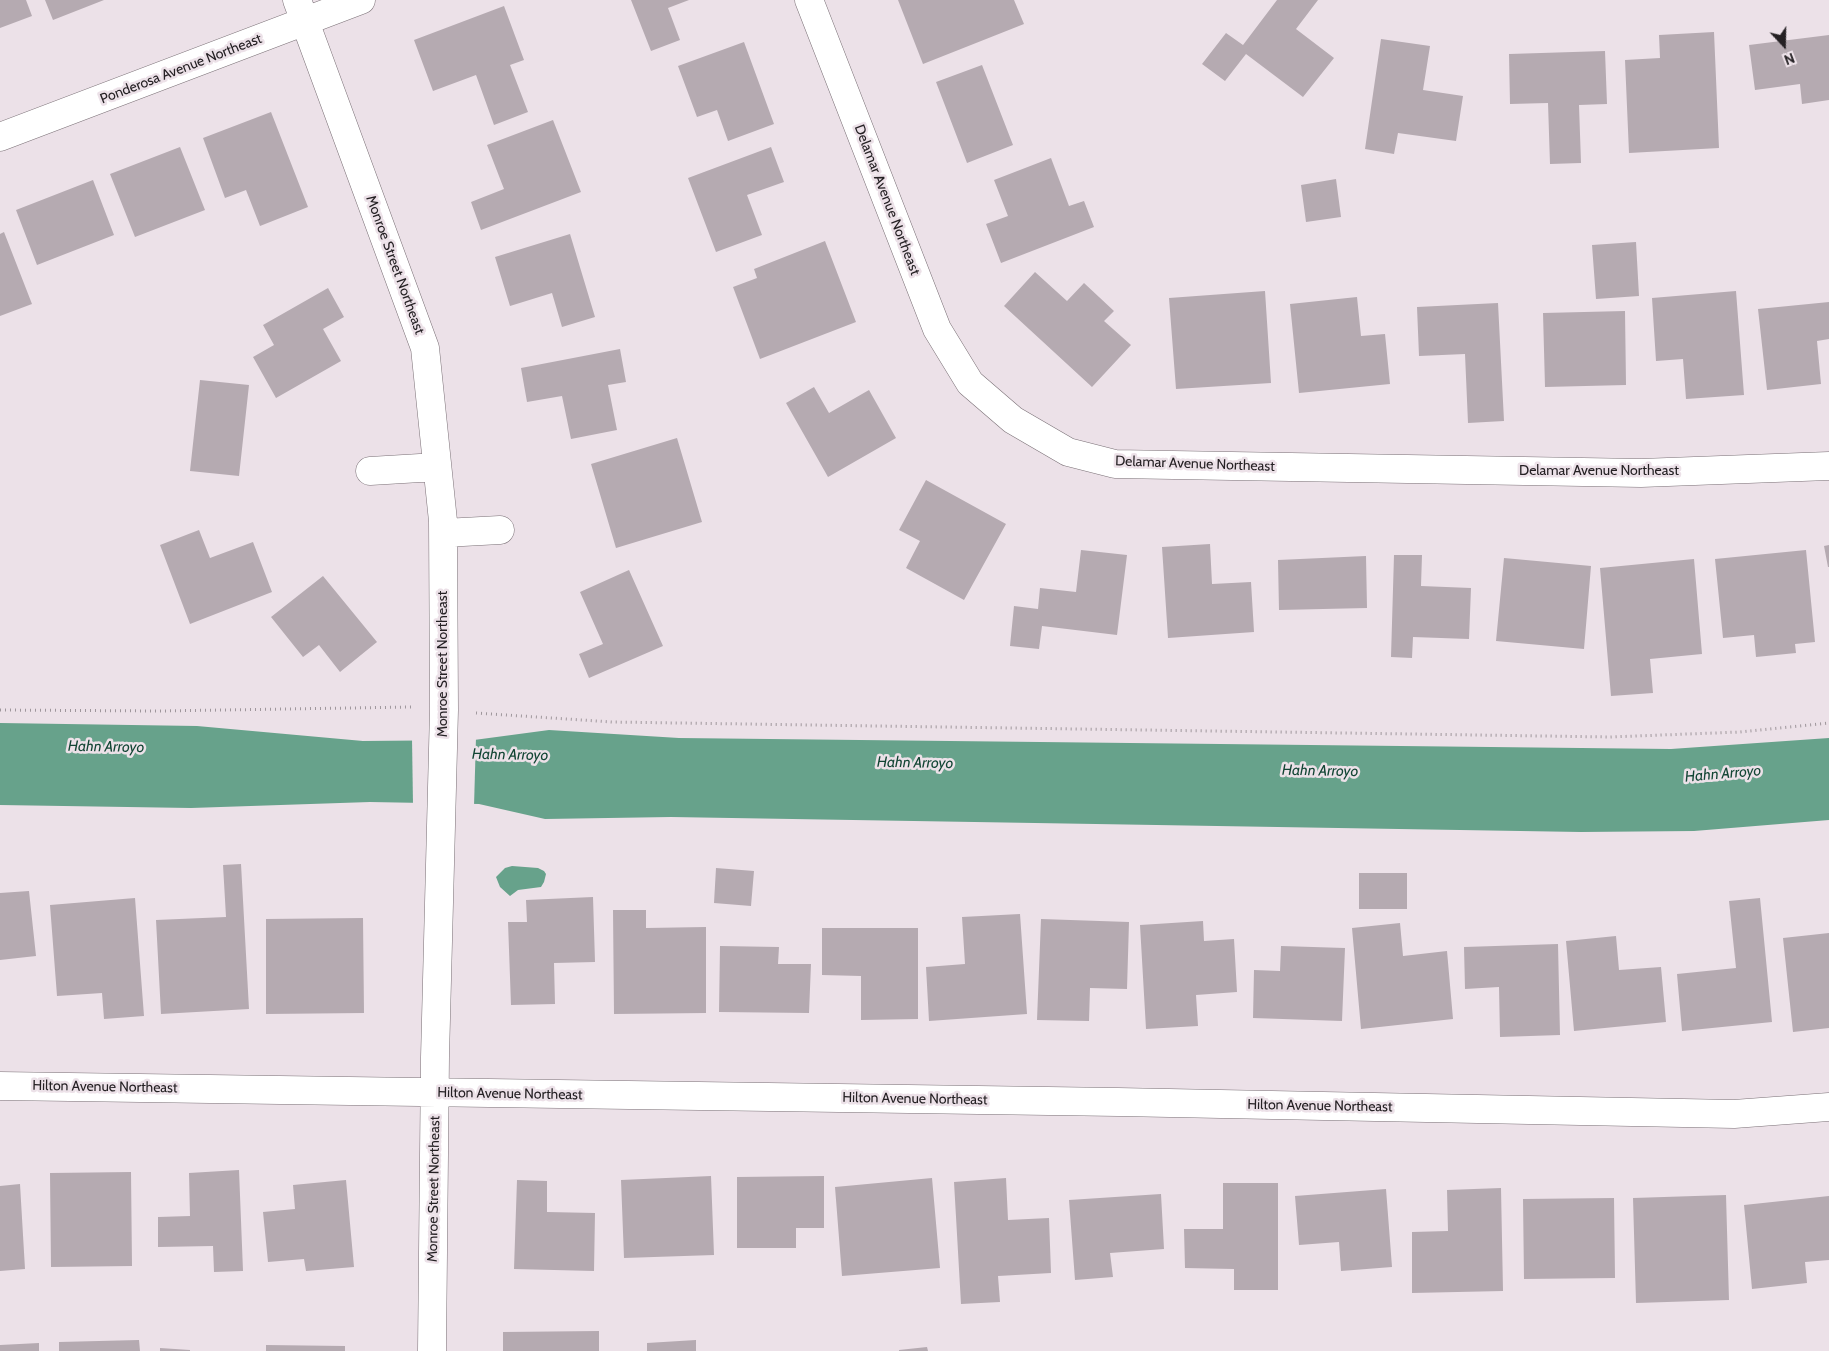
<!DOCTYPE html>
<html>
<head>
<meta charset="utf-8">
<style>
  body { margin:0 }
  #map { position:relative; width:1829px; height:1351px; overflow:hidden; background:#ece1e8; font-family:Cabin,sans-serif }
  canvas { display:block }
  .north { position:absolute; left:1759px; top:20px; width:50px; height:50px; -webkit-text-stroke:4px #ece1e8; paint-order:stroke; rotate:159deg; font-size:14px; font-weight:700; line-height:20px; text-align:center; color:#252124 }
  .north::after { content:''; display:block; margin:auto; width:18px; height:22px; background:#252124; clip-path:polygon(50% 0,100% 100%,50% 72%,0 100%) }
</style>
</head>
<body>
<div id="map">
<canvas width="1829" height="1351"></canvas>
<div class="north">N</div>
</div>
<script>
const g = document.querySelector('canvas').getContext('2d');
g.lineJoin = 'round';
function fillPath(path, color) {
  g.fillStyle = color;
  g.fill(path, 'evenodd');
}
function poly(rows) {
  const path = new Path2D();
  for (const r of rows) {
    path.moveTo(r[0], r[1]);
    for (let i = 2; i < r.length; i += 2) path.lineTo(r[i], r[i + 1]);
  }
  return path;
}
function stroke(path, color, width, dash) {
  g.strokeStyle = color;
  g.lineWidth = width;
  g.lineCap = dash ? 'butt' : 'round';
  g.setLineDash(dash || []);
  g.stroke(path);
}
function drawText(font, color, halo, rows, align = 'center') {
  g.font = font + ' Cabin,sans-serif';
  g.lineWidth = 5;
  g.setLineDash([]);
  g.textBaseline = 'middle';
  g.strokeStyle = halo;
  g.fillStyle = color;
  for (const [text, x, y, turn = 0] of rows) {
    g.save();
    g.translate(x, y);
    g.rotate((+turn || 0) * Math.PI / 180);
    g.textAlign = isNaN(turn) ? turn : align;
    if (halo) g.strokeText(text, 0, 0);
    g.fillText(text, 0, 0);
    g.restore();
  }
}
fillPath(poly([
  [0,723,197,726,363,741,474,740,549,730,679,738,1671,749,1829,738,1829,820,1694,831,1581,832,671,817,545,819,479,804,370,802,191,808,0,805],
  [512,866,538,868,544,871,546,874,544,882,541,887,518,890,510,896,500,887,496,877,505,868]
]), '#67a28b');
fillPath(poly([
  [476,737,474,806,413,805,412,738]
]), '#ece1e8');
fillPath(poly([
  [0,0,26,0,32,16,0,28],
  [45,0,104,0,53,20],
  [631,0,689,0,668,8,680,40,651,51],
  [898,0,1014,0,1024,24,923,64],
  [1277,0,1318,0,1296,29,1334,58,1303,97,1246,54,1225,81,1202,64,1226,33,1243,45],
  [504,6,524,60,510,65,528,112,494,125,476,75,433,91,414,40],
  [1714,32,1719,148,1629,153,1625,60,1660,58,1659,35],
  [1829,35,1829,100,1802,104,1800,84,1755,90,1749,45],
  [1381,39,1430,46,1423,90,1463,96,1456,141,1398,133,1394,154,1365,149],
  [744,42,774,124,728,141,717,110,697,117,678,66],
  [1605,51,1607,104,1579,105,1581,163,1550,164,1548,103,1510,104,1509,54],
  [982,65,1013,145,967,163,936,82],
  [271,112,308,207,260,226,246,190,225,198,203,138],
  [553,120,581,192,481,230,471,202,504,189,487,145],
  [180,147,205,210,135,237,110,174],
  [771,147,784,182,747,195,762,235,716,252,688,178],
  [1051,158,1069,206,1084,201,1094,227,1001,263,986,224,1008,216,994,180],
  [1336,179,1341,217,1306,222,1301,185],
  [93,180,114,235,37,265,16,210],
  [4,232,32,304,0,316,0,234],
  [570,234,595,317,562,327,552,293,510,306,495,257],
  [825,241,856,322,760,359,733,287,757,278,754,269],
  [1636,242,1639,296,1596,299,1592,245],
  [1035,272,1067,301,1084,283,1114,311,1104,321,1131,345,1092,387,1004,306],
  [328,288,344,317,323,329,341,361,276,398,253,357,274,345,263,325],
  [1265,291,1271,383,1176,389,1169,298],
  [1736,291,1744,395,1686,399,1683,359,1656,361,1652,298],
  [1357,297,1361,336,1385,334,1390,384,1299,393,1290,304],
  [1829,302,1829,339,1817,341,1821,384,1767,390,1758,309],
  [1498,303,1504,421,1468,423,1465,354,1419,356,1417,307],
  [1625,311,1626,385,1545,387,1543,313],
  [620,349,626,382,608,385,617,430,571,439,562,396,527,402,521,368],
  [200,380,249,385,239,476,190,471],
  [814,387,829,413,869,390,896,438,828,477,786,403],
  [677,438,702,522,616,548,591,464],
  [926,480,1006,524,964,600,906,568,920,541,899,530],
  [199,530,210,558,253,542,272,592,190,624,160,545],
  [1210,544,1212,584,1251,582,1254,632,1168,638,1162,547],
  [1829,545,1829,567,1828,567,1824,546],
  [1081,550,1127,555,1117,635,1042,626,1039,649,1010,646,1014,606,1038,609,1040,588,1076,592],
  [1806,550,1815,642,1795,644,1796,653,1756,657,1754,635,1723,638,1715,559],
  [1394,555,1422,555,1421,586,1471,588,1469,639,1413,637,1412,658,1391,657],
  [1366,556,1367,608,1279,610,1278,560],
  [1504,558,1591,566,1584,649,1496,641],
  [1694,559,1702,654,1650,659,1653,693,1611,696,1600,568],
  [629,570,663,646,589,678,579,654,603,644,580,592],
  [323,576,377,642,340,672,319,645,303,657,271,617],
  [241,864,249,1009,161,1014,156,920,226,917,223,865],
  [716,868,754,871,751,906,714,903],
  [1359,873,1407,873,1407,909,1359,909],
  [29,891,36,956,0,960,0,893],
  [593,897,595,962,554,963,555,1004,511,1005,508,922,527,922,526,900],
  [135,898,144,1016,104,1019,102,993,57,996,50,905],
  [1760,898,1772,1022,1682,1031,1677,974,1736,968,1729,901],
  [613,910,646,910,646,928,706,927,706,1013,614,1014],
  [1020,914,1027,1014,929,1021,926,967,965,964,962,917],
  [363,918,364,1013,266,1014,266,919],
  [1041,919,1129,922,1127,989,1090,988,1089,1021,1037,1020],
  [1203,921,1204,941,1234,939,1237,992,1196,995,1198,1026,1146,1029,1140,925],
  [1400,923,1403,956,1447,951,1453,1019,1361,1029,1352,928],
  [822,928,918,928,918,1019,861,1020,861,976,822,975],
  [1829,933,1829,1028,1793,1032,1783,938],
  [1616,936,1619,970,1661,967,1666,1022,1574,1031,1566,941],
  [1558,944,1560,1035,1500,1037,1499,987,1465,989,1464,947],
  [720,946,779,947,778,964,811,964,809,1013,719,1012],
  [1281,946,1345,948,1342,1021,1253,1018,1254,970,1280,971],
  [239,1170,243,1271,214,1272,213,1246,158,1247,158,1217,190,1216,189,1173],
  [131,1172,132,1266,51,1267,50,1173],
  [711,1176,714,1255,624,1258,621,1180],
  [824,1176,824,1228,796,1228,796,1248,737,1248,737,1177],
  [932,1178,940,1268,842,1276,835,1187],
  [1006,1178,1008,1220,1049,1218,1051,1273,998,1276,1000,1302,961,1304,954,1182],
  [346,1180,354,1267,306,1271,304,1259,268,1262,263,1212,295,1209,293,1185],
  [517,1180,547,1181,547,1212,595,1213,594,1271,514,1269],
  [1223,1183,1278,1183,1278,1290,1234,1290,1234,1269,1185,1268,1184,1229,1223,1229],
  [20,1184,25,1269,0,1271,0,1186],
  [1501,1188,1503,1291,1412,1293,1412,1232,1448,1231,1447,1190],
  [1386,1189,1392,1267,1341,1271,1339,1242,1299,1245,1295,1196],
  [1161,1194,1164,1249,1110,1253,1113,1277,1075,1280,1069,1200],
  [1726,1195,1729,1300,1636,1303,1633,1198],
  [1829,1196,1829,1260,1805,1262,1807,1283,1752,1289,1744,1205],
  [1614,1198,1615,1278,1524,1279,1523,1199],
  [599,1331,599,1351,503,1351,503,1332],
  [139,1340,140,1351,59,1351,59,1342],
  [696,1340,696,1351,647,1351,647,1343],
  [39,1343,39,1351,0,1351,0,1345],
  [266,1345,345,1346,345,1351,266,1351],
  [927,1347,928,1351,899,1351,899,1350],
  [160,1348,190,1350,190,1351,160,1351]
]), '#b5aab1');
const street = poly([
  [297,0,425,348,443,521,444,710,435,1057,432,1351],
  [809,0,937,329,970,383,1013,420,1068,452,1115,464,1641,473,1829,466],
  [0,137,361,0],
  [370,471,437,467],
  [444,533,500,530],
  [0,1086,1118,1102,1734,1114,1829,1107]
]);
stroke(street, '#7a7076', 29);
stroke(poly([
  [0,710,160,711,412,707],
  [476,713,612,722,1610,737,1740,732,1829,723]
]), '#9e969b', 3, [1, 4]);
stroke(street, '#fff', 28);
drawText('14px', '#252124', '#ece1e8', [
  ["Ponderosa Avenue Northeast",181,69,-21],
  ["Delamar Avenue Northeast",887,200,69],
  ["Monroe Street Northeast",395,265,70],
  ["Delamar Avenue Northeast",1195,464,2],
  ["Delamar Avenue Northeast",1599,471],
  ["Monroe Street Northeast",443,664,-90],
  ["Hilton Avenue Northeast",105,1087,1],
  ["Hilton Avenue Northeast",510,1094,1],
  ["Hilton Avenue Northeast",915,1099,1],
  ["Hilton Avenue Northeast",1320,1106,1],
  ["Monroe Street Northeast",434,1189,-89]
]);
drawText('italic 15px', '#124534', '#ece1e8', [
  ["Hahn Arroyo",106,747,1],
  ["Hahn Arroyo",510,755,1],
  ["Hahn Arroyo",915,763,1],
  ["Hahn Arroyo",1320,771,1],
  ["Hahn Arroyo",1723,774,-5]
]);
</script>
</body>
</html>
